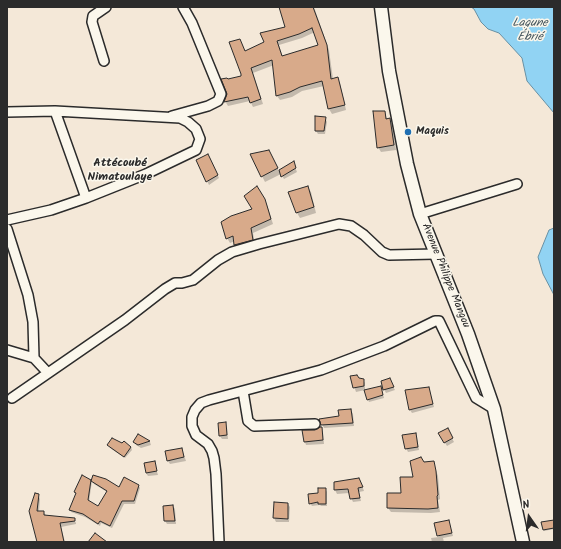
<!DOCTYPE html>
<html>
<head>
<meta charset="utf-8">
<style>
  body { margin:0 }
  #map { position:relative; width:561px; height:549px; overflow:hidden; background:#f4e8d8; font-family:Kalam,sans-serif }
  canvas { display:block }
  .frame { position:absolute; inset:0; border:8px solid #2b2b2b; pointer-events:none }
  .north { position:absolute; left:509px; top:497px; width:40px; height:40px; -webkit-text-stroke:3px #fbf7ec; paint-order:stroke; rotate:346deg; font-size:11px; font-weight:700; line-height:16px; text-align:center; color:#2b2b2b }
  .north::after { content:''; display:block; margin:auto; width:14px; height:18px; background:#2b2b2b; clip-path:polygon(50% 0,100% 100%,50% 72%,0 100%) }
</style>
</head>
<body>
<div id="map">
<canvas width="561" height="549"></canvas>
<div class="frame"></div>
<div class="north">N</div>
</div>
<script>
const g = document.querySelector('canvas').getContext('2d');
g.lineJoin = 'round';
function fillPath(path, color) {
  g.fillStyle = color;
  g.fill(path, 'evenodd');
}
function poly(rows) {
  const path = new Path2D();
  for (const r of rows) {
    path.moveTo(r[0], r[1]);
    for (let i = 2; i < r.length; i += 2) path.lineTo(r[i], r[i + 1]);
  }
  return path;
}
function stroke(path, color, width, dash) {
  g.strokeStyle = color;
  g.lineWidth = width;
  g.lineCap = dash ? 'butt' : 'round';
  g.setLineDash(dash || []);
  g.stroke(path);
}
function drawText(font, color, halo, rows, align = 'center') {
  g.font = font + ' Kalam,sans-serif';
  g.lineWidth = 3;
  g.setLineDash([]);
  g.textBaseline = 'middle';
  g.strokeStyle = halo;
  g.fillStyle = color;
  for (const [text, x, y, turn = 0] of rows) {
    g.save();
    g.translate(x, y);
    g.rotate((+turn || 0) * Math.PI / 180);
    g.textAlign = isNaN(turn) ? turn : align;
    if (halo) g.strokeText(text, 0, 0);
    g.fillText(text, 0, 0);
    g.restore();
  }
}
const water = poly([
  [471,7,554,7,554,113,527,81,522,58,499,33,488,29,481,22,474,9,471,7],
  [554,228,554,295,543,274,538,257,549,230,554,228]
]);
fillPath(water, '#91d3f3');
stroke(water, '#6890a3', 1);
fillPath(poly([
  [279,7,314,7,329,50,333,79,337,78,340,83,346,110,332,114,329,109,324,86,302,91,292,97,280,100,277,96,274,65,253,73,263,104,253,107,250,101,228,106,225,101,228,94,228,80,242,76,240,40,245,52,266,43,286,27],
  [315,32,320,46,283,57,279,45,302,38],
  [384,112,388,120,389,119,392,124,396,150,381,152,378,147],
  [325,118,327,122,325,134,318,134,316,131],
  [272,156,279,171,293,162,297,172,284,179,281,174,265,182,262,176],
  [210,159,219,178,209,185,197,160],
  [308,187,311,192,316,213,300,218,297,213],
  [257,188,267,205,273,224,253,233,255,244,238,249,235,241,230,243,227,238,253,210],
  [351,377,363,380,365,383,365,390,356,392],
  [389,380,395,390,386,393,384,389],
  [381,387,384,398,369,402,368,400],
  [429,388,434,407,412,413,410,410],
  [351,410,353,414,354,426,324,428,322,424,340,417],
  [225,424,227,427,228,439,222,439,220,436],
  [321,428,323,432,324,444,306,445,305,442,315,431],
  [447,429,454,442,447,446,439,433],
  [415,434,417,437,419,450,408,452,406,448],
  [138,435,150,442,151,445,141,448,136,445,134,442],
  [109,445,131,447,132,450,125,458,110,448],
  [182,449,186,461,170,464,168,461],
  [154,462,158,475,148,476,146,473],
  [433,462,438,476,440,499,438,500,440,512,431,513,391,512,388,508,402,494,424,463],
  [94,476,119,489,138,485,140,488,135,504,124,504,112,528,101,523,100,526,85,517,71,512,70,510,77,495,75,492,90,481,91,483],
  [92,481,94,484,107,492,99,508,89,502],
  [335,483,361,483,364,491,359,492,361,501,353,502,349,493,337,494,335,490],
  [325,489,327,492,327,506,321,506,320,505,312,506,310,503,319,493],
  [38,495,40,499,39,512,43,512,46,515,74,519,76,523,76,524,61,527,65,542,38,542,31,512],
  [275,503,288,504,290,507,289,522,276,522,274,518],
  [173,506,175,509,176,524,167,524,165,521,164,507],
  [449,521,453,536,443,538,444,542,432,542,431,538,439,537,438,536],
  [554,521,554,529,544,531,544,530]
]), '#0003');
const building = poly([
  [279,7,313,7,327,45,331,79,338,77,345,105,328,109,322,81,300,87,290,92,276,96,272,60,251,68,261,99,250,103,248,97,224,102,227,94,221,79,227,78,228,79,241,76,241,74,229,42,240,39,245,51,264,42,260,33,285,27,279,7],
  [312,28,318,45,282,56,277,41,299,34,312,28],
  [373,111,385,111,386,119,390,118,394,145,377,148,373,111],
  [315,116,326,117,324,131,315,131,315,116],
  [269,150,278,168,261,177,250,154,269,150],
  [208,154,218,175,206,182,196,160,208,154],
  [294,161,296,168,281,177,279,170,294,161],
  [257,186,265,199,271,219,251,228,253,240,234,245,233,236,226,239,221,222,231,216,252,209,244,196,257,186],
  [308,186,314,207,296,213,288,192,308,186],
  [357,375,359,378,364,379,364,386,353,388,350,376,357,375],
  [390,378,394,387,383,390,381,381,390,378],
  [381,386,383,395,367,400,364,390,381,386],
  [429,387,433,404,409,410,405,390,429,387],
  [351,409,353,423,321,425,319,419,339,416,338,410,351,409],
  [226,422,227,435,219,436,218,423,226,422],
  [320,427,322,427,323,440,304,442,302,430,315,430,320,427],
  [448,428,453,438,444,443,438,433,448,428],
  [416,433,418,447,405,449,402,435,416,433],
  [138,434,150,441,138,445,133,442,138,434],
  [112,438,122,443,124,441,131,447,124,457,107,445,112,438],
  [182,448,184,457,167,461,165,451,182,448],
  [421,457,424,462,434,461,436,471,438,495,437,496,438,508,428,509,387,508,387,493,401,493,400,477,413,477,410,461,421,457],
  [155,461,157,471,146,473,144,463,155,461],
  [82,475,91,480,88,500,98,506,107,491,91,481,93,475,106,479,119,487,124,477,139,485,134,501,122,501,110,526,100,521,98,524,83,514,69,510,76,493,74,492,82,475],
  [359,478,363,487,358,488,360,498,350,499,348,489,334,490,334,482,359,478],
  [318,488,326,488,326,504,318,504,318,502,309,504,308,494,318,493,318,488],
  [35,493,39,494,37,511,44,511,44,515,75,518,75,521,60,523,64,542,37,542,29,511,35,493],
  [274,502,288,503,288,519,273,518,274,502],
  [173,505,175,521,164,521,163,506,173,505],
  [449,520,452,533,437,536,434,523,449,520],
  [554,520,554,528,543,530,541,522,554,520],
  [95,533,107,542,88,542,95,533]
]);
fillPath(building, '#d8aa8a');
stroke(building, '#2b2b2b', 1);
const minor = poly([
  [104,61,92,22,93,16,106,7],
  [55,111,86,198],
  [7,112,55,111,180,118,188,122,196,129,200,139,196,150,146,174,86,198,51,210,7,220],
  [172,116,208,106,218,101,221,94,192,23,183,7],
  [420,214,517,184],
  [7,229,28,295,33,322,34,358],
  [7,350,34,358,48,373],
  [243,391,248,421,254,426,315,424],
  [12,398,125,320,165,289,175,283,182,283,193,280,218,260,232,252,259,244,339,224,351,226,364,235,382,252,389,255,436,254],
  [219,542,216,474,214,458,212,451,208,444,196,435,192,426,192,417,195,410,201,403,209,400,321,370,384,346,435,321,439,321,440,323,476,398,494,409]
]);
const tertiary = poly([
  [381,7,389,71,407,164,420,214,468,334,494,409,523,542]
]);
stroke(minor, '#2b2b2b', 12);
stroke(tertiary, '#2b2b2b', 15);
stroke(minor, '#fbf7ec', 9);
stroke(tertiary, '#fbf7ec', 12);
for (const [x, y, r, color] of [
  [408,132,4,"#1f6fb2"]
]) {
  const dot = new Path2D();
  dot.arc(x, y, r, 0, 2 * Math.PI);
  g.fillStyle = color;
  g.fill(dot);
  stroke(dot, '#fbf7ec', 1.5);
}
drawText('bold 11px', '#2b2b2b', '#fbf7ec', [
  ["Maquis",416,132]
], 'left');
drawText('11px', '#2b2b2b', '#fbf7ec', [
  ["Avenue Philippe Mangou",445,276,68]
]);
drawText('italic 12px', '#44555d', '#fbf7ec', [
  ["Lagune",530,24],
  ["Ébrié",530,38]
]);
drawText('bold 12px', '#2b2b2b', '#fbf7ec', [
  ["Attécoubé",120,164],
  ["Nimatoulaye",120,178]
]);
</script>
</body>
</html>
